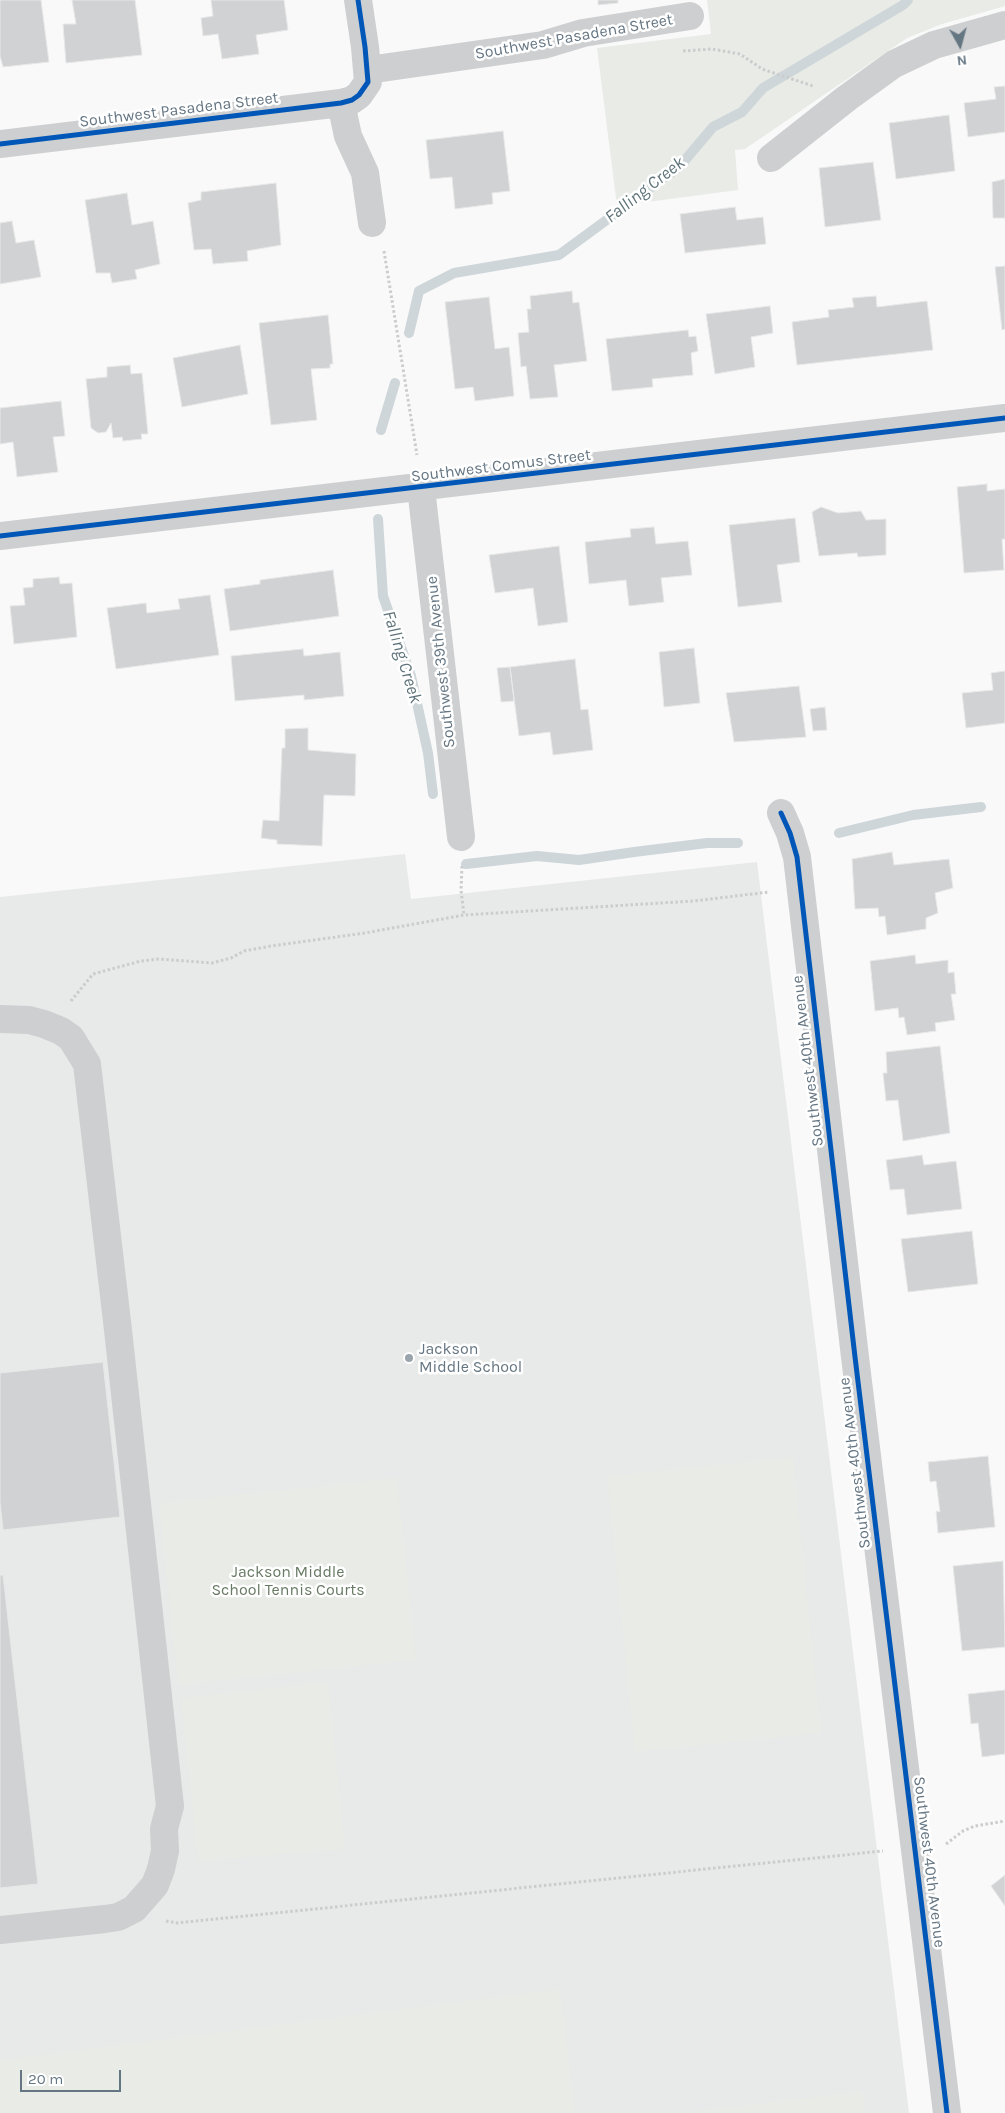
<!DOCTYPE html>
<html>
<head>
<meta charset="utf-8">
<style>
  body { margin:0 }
  #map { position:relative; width:1005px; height:2113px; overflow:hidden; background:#f9f9f9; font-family:Karla,sans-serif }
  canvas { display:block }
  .north { position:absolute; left:935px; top:20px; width:50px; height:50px; -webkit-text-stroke:4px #fff; paint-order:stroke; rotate:173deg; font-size:14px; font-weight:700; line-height:20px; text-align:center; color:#657683 }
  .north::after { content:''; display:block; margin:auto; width:18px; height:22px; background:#657683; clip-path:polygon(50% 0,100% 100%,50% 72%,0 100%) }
  .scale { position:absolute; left:20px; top:2070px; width:101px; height:22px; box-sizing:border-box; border:2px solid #657683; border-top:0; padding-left:6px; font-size:15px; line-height:18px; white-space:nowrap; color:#657683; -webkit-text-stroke:4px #fff; paint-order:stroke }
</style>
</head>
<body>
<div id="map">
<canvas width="1005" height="2113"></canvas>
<div class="north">N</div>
<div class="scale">20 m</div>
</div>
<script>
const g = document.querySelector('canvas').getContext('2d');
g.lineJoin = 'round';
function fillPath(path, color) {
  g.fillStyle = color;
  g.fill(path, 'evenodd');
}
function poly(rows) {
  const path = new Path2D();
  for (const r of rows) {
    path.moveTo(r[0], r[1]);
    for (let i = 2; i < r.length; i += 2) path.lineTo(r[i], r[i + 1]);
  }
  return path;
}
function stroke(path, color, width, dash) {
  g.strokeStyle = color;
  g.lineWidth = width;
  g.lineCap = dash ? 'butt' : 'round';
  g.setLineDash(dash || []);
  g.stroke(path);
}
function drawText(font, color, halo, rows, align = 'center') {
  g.font = font + ' Karla,sans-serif';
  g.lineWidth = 5;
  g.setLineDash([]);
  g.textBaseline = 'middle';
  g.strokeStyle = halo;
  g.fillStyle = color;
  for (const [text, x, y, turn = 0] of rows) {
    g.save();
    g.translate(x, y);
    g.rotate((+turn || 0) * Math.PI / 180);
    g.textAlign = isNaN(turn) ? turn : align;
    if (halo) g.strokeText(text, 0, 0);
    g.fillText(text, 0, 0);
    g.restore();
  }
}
fillPath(poly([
  [405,854,411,899,757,862,909,2113,0,2113,0,897]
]), '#e8e9e9');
fillPath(poly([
  [707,0,1005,0,1005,6,942,24,907,38,745,149,735,150,738,190,617,206,597,48,711,34],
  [793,1457,821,1733,635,1752,607,1476],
  [397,1478,416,1660,178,1685,159,1503],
  [328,1682,345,1849,198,1861,181,1698],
  [560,1989,575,2113,0,2113,0,2060],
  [862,2091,865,2113,682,2113]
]), '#e8ebe6');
stroke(poly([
  [409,333,419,291,454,273,559,255,680,166,713,127,742,112,763,88,903,5,908,0],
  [381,430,395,383],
  [378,519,383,596,411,676,428,753,433,794],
  [839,833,913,815,981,807],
  [466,864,537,856,579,860,634,852,707,843,738,843]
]), '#ced6d9', 10);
const building = poly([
  [0,0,41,0,49,62,3,67,0,56,0,0],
  [72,0,135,0,142,55,66,63,63,24,76,24,72,0],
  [211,0,284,0,288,30,256,35,259,54,222,59,218,34,203,36,201,18,213,16,211,0],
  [598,0,618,0,618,3,598,5,598,0],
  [1005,86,1005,132,968,137,964,103,996,99,994,87,1005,86],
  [949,115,955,171,896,179,889,123,949,115],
  [503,131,510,191,492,193,493,204,455,209,452,177,430,179,426,140,503,131],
  [873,162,881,220,825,227,819,168,873,162],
  [1005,179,1005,218,993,218,992,182,1005,179],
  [276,183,281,245,247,251,248,261,213,264,211,249,194,250,188,203,201,200,201,192,276,183],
  [127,193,132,225,153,221,160,264,135,270,137,279,112,283,110,273,96,273,85,200,127,193],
  [735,207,737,220,763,217,766,244,685,253,680,214,735,207],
  [12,221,16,243,34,240,41,277,0,284,0,223,12,221],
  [1005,266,1005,329,1002,330,995,267,1005,266],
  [572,291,573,303,579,302,587,361,554,365,558,397,530,399,526,366,521,367,518,333,529,332,527,309,531,309,530,296,572,291],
  [876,296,877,307,927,301,933,350,797,365,792,322,829,317,828,310,854,307,852,298,876,296],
  [489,297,495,349,509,347,514,396,475,401,473,387,455,389,445,302,489,297],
  [770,306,773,333,751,337,755,367,715,374,706,314,770,306],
  [328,315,333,364,330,364,330,368,311,369,317,420,271,425,259,323,328,315],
  [688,330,689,337,696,336,698,351,691,353,693,375,652,379,653,387,612,391,606,339,688,330],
  [240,345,248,394,182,407,173,358,240,345],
  [130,365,131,374,142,373,148,434,141,434,142,439,123,441,122,437,113,438,111,423,106,432,98,433,91,428,86,379,107,377,107,367,130,365],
  [61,401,65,436,53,437,58,472,17,477,13,442,0,444,0,408,61,401],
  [987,484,987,491,1005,489,1005,539,1002,539,1004,570,964,573,957,487,987,484],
  [821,507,838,513,861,511,866,520,886,519,886,555,858,557,857,553,819,556,812,512,821,507],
  [795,518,800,562,777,565,782,602,738,607,729,525,795,518],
  [654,527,656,544,688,541,692,575,661,578,664,602,629,606,626,580,589,584,585,542,631,537,630,529,654,527],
  [559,546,568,622,538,626,533,588,495,593,489,555,559,546],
  [333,570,339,616,230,631,224,589,260,584,260,580,333,570],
  [59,577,60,584,72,583,77,637,14,644,10,606,25,605,23,588,33,587,33,579,59,577],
  [210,595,219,655,116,669,107,608,146,603,147,613,180,609,178,599,210,595],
  [694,648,700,703,664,707,659,652,694,648],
  [303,649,304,656,340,652,344,696,304,700,304,695,235,701,231,656,303,649],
  [575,659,581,710,588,709,593,750,553,755,550,732,519,736,510,667,575,659],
  [510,667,514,701,501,702,497,668,510,667],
  [1005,671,1005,723,966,728,962,693,993,690,991,673,1005,671],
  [799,686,806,737,734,742,726,693,799,686],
  [825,707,827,730,813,731,810,709,825,707],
  [308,728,308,750,356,754,355,796,324,795,322,846,277,844,277,840,261,838,263,820,279,821,282,748,285,748,285,729,308,728],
  [892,852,894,865,949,859,953,888,935,893,938,913,926,918,926,929,887,935,885,916,879,917,878,908,855,909,852,859,892,852],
  [915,955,916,964,948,960,948,973,954,972,956,994,951,994,955,1020,935,1023,936,1031,907,1035,904,1017,899,1018,898,1008,875,1011,870,961,915,955],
  [940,1046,950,1133,903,1141,898,1100,886,1101,883,1073,887,1073,886,1052,940,1046],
  [922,1155,924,1165,956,1161,962,1209,907,1215,904,1189,890,1190,886,1160,922,1155],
  [972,1231,978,1284,908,1292,901,1239,972,1231],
  [103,1362,120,1517,3,1530,0,1502,0,1373,103,1362],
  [988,1456,995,1527,938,1533,936,1511,940,1512,936,1481,930,1482,928,1462,988,1456],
  [1003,1561,1005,1647,962,1651,953,1566,1003,1561],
  [0,1575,3,1575,38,1884,0,1888,0,1575],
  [1005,1690,1005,1754,982,1757,978,1723,971,1724,968,1694,1005,1690],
  [1005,1875,1005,1906,991,1886,1005,1875]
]);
fillPath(building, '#d0d2d3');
stroke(building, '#e8e8e8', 1);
stroke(poly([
  [683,51,712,49,740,54,762,69,813,86],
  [384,251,417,455],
  [462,866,461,890,464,915],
  [71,1001,93,974,141,961,159,959,212,963,231,958,244,951,271,946,365,933,464,915,694,901,769,892],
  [946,1844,963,1831,975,1826,1005,1821],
  [166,1921,177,1923,883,1851]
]), '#cbcccd', 3, [2.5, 2.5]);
stroke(poly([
  [368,70,543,45,583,33,690,16],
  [341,103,348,136,365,173,372,223],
  [0,144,341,103,352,100,359,95,368,82,365,47,358,0],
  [771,158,847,98,894,64,934,45,1005,25],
  [421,488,461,837],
  [0,536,1005,418],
  [781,813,790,833,797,857,855,1357,947,2113],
  [0,1019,29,1020,44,1024,61,1031,71,1038,87,1064,118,1330,170,1806,164,1829,165,1851,161,1869,155,1885,134,1909,118,1917,105,1919,0,1930]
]), '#cecfd0', 28);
stroke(poly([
  [0,144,341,103,352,100,359,95,368,82,365,47,358,0],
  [0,536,1005,418],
  [781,813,790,833,797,857,855,1357,947,2113]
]), '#0057b8', 5);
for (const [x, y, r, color] of [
  [409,1358,5,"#99a4ac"]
]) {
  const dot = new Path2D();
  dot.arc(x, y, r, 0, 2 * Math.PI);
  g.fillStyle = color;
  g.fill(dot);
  stroke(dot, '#fff', 2);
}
drawText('16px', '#657683', '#fff', [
  ["Southwest Pasadena Street",574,37,-10],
  ["Southwest Pasadena Street",179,110,-7],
  ["Southwest Comus Street",501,466,-7],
  ["Southwest 39th Avenue",441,662,-96],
  ["Southwest 40th Avenue",808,1061,-97],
  ["Southwest 40th Avenue",855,1463,-97],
  ["Southwest 40th Avenue",929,1862,83]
]);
drawText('16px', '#657683', '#fff', [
  ["Jackson",419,1349],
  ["Middle School",419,1367]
], 'left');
drawText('16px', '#687a64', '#fff', [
  ["Jackson Middle",288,1572],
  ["School Tennis Courts",288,1590]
]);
drawText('italic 18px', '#60757c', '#fff', [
  ["Falling Creek",645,190,-38],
  ["Falling Creek",402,657,73]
]);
</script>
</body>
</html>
